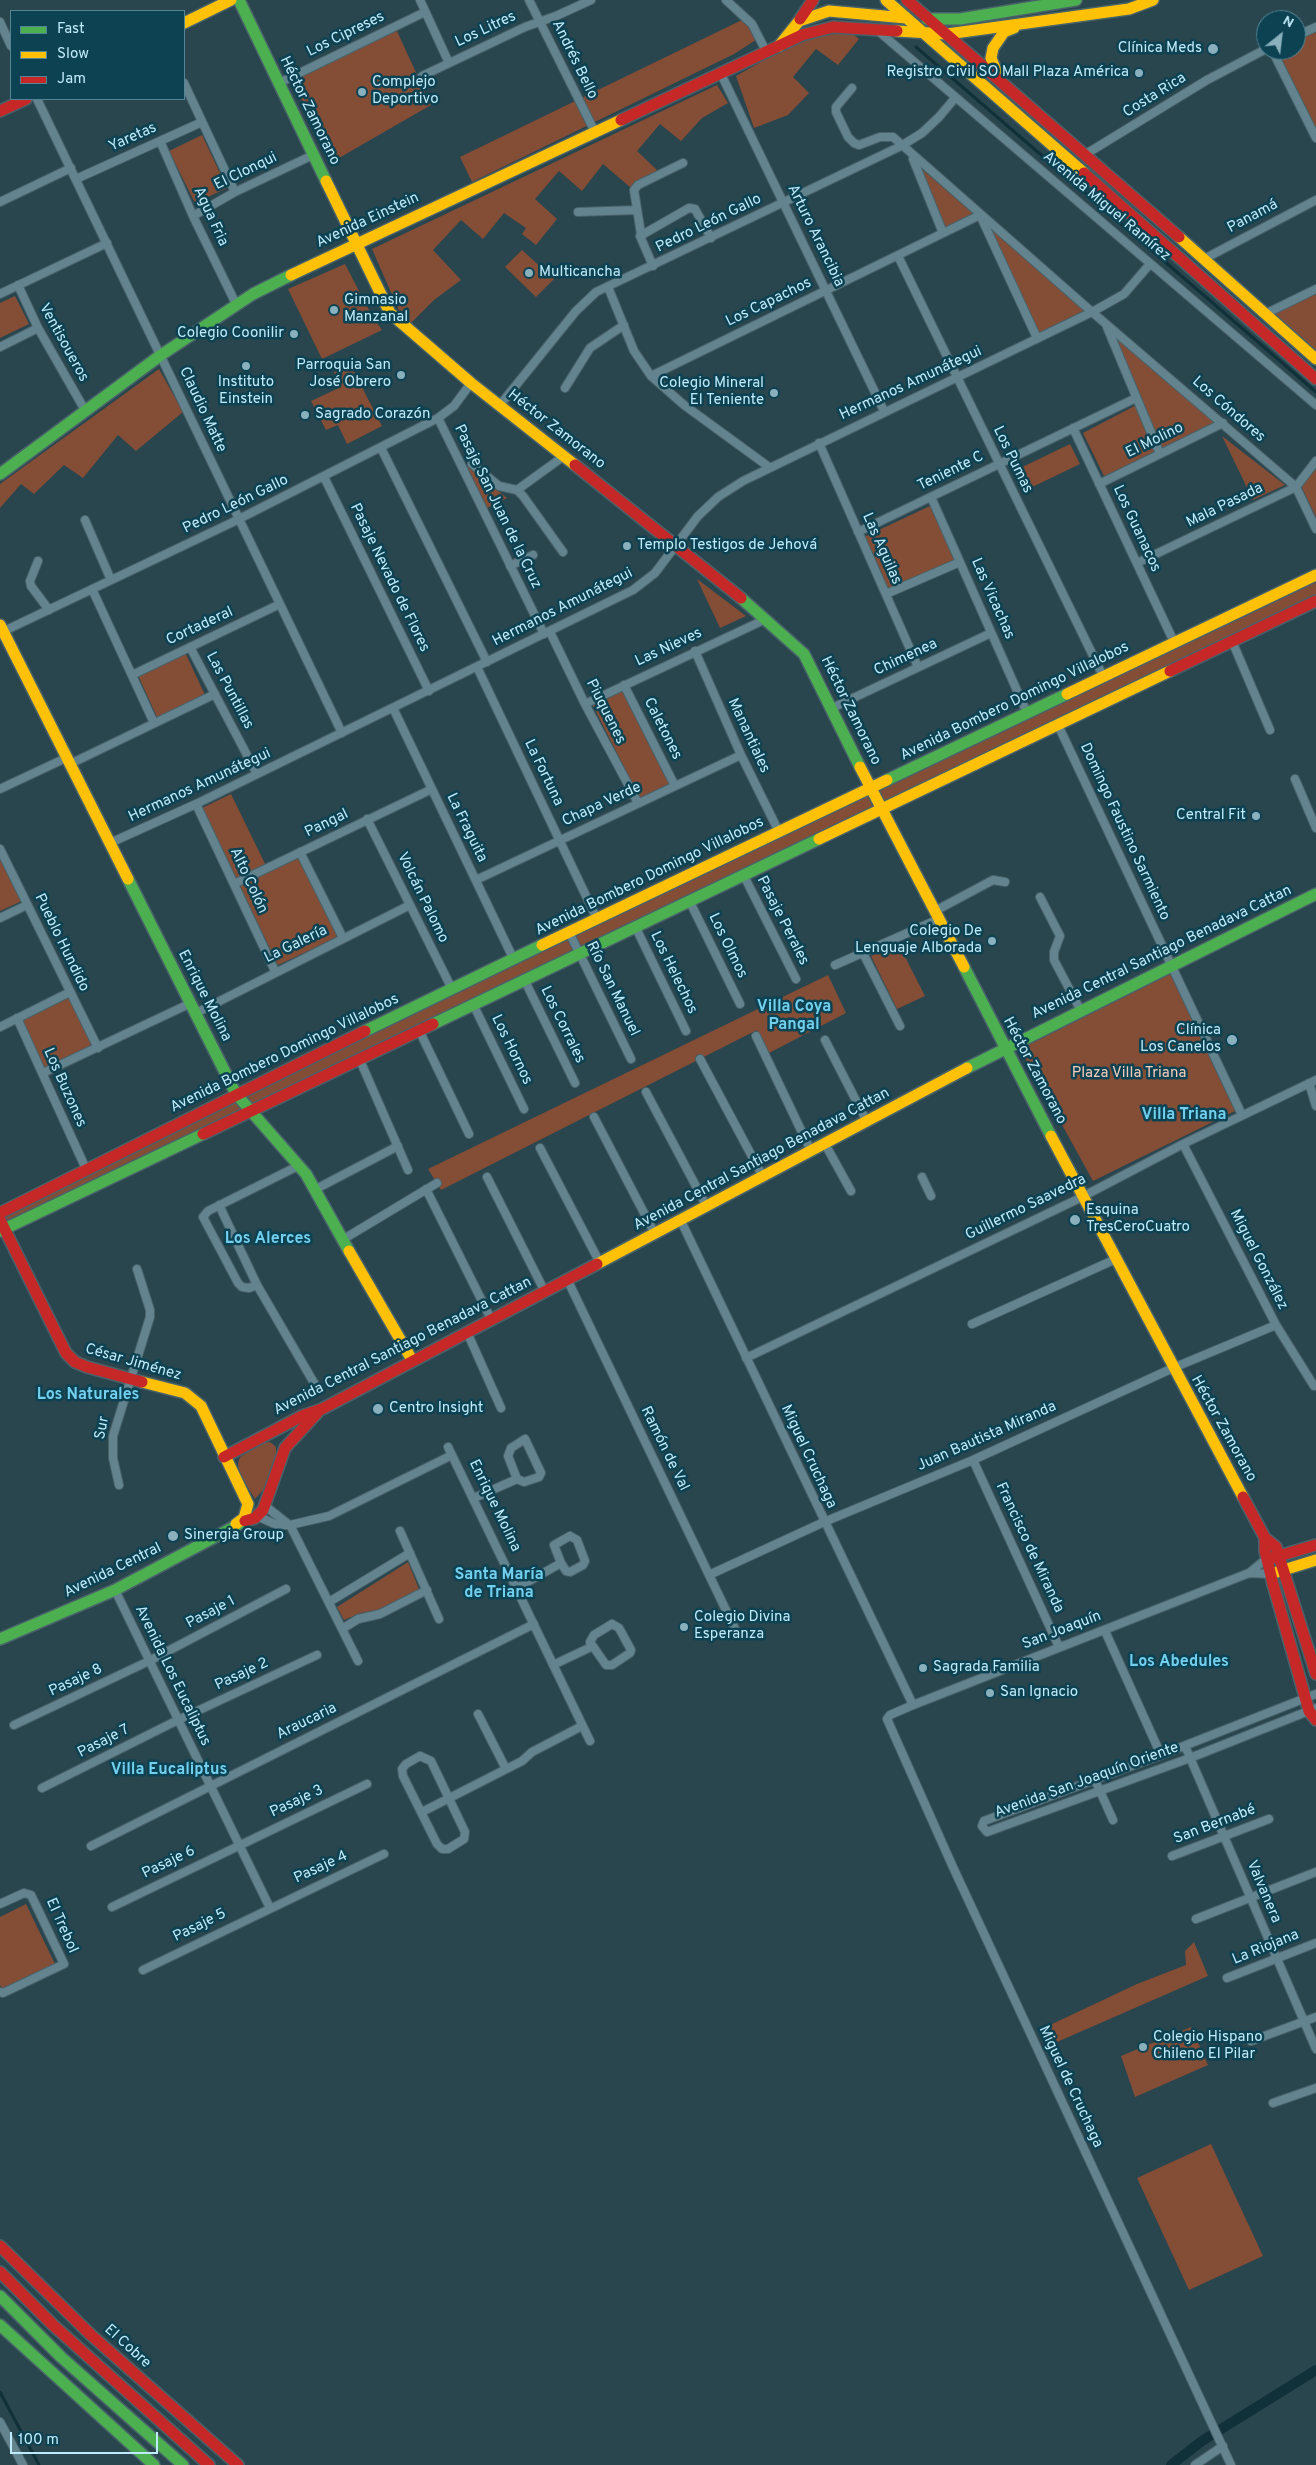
<!DOCTYPE html>
<html>
<head>
<meta charset="utf-8">
<style>
  body { margin:0 }
  #map { position:relative; width:1316px; height:2465px; overflow:hidden; background:#29454e; font-family:Overpass,sans-serif }
  canvas { display:block }
  .legend { position:absolute; left:10px; top:10px; width:175px; height:90px; box-sizing:border-box; background:#0c4252; border:1px solid #548595; margin:0; padding:6px 9px; list-style:none; font-size:15px; color:#bfeafa }
  .legend li { display:flex; align-items:center; gap:10px; height:25px }
  .legend b { width:25px; border:1px solid #548595 }
  .north { position:absolute; left:1256px; top:10px; width:50px; height:50px; box-sizing:border-box; background:#0c4252; border:1px solid #548595; border-radius:50%; rotate:29deg; font-size:14px; font-weight:700; line-height:20px; text-align:center; color:#bfeafa }
  .north::after { content:''; display:block; margin:auto; width:18px; height:22px; background:#8ab0be; clip-path:polygon(50% 0,100% 100%,50% 72%,0 100%) }
  .scale { position:absolute; left:10px; top:2432px; width:148px; height:22px; box-sizing:border-box; border:2px solid #bfeafa; border-top:0; padding-left:6px; font-size:15px; line-height:18px; white-space:nowrap; color:#bfeafa; -webkit-text-stroke:4px #0c4252; paint-order:stroke }
</style>
</head>
<body>
<div id="map">
<canvas width="1316" height="2465"></canvas>
<ul class="legend">
<li><b style="height:6px;background:#4caf50"></b>Fast</li>
<li><b style="height:6px;background:#ffc107"></b>Slow</li>
<li><b style="height:6px;background:#c62828"></b>Jam</li>
</ul>
<div class="north">N</div>
<div class="scale">100 m</div>
</div>
<script>
const g = document.querySelector('canvas').getContext('2d');
g.lineJoin = 'round';
function fillPath(path, color) {
  g.fillStyle = color;
  g.fill(path, 'evenodd');
}
function poly(rows) {
  const path = new Path2D();
  for (const r of rows) {
    path.moveTo(r[0], r[1]);
    for (let i = 2; i < r.length; i += 2) path.lineTo(r[i], r[i + 1]);
  }
  return path;
}
function stroke(path, color, width, dash) {
  g.strokeStyle = color;
  g.lineWidth = width;
  g.lineCap = dash ? 'butt' : 'round';
  g.setLineDash(dash || []);
  g.stroke(path);
}
function drawText(font, color, halo, rows, align = 'center') {
  g.font = font + ' Overpass,sans-serif';
  g.lineWidth = 5;
  g.setLineDash([]);
  g.textBaseline = 'middle';
  g.strokeStyle = halo;
  g.fillStyle = color;
  for (const [text, x, y, turn = 0] of rows) {
    g.save();
    g.translate(x, y);
    g.rotate((+turn || 0) * Math.PI / 180);
    g.textAlign = isNaN(turn) ? turn : align;
    if (halo) g.strokeText(text, 0, 0);
    g.fillText(text, 0, 0);
    g.restore();
  }
}
fillPath(poly([
  [744,19,759,38,734,54,472,182,460,157],
  [396,29,431,105,332,162,292,80],
  [1316,30,1316,130,1276,50,1296,50,1296,39],
  [852,33,859,39,838,65,816,49,793,77,809,93,788,115,754,128,736,76,780,51,821,35],
  [717,85,728,103,702,118,681,141,660,124,637,151,657,170,637,193,603,164,582,191,559,171,535,199,557,219,536,245,522,234,526,228,504,213,483,239,461,220,433,250,461,280,434,300,411,323,401,315,372,249],
  [202,135,227,188,195,203,169,151],
  [909,158,975,215,944,229],
  [988,226,1085,310,1038,334],
  [522,250,554,279,536,297,505,267],
  [345,264,371,314,382,330,322,359,288,289],
  [1316,294,1316,353,1272,314],
  [15,296,29,324,0,338,0,303],
  [1112,333,1217,422,1105,478,1083,433,1142,402],
  [351,366,382,426,347,444,338,425,326,430,311,401,341,387,334,372],
  [159,369,183,412,136,451,118,435,83,478,64,465,34,494,21,484,0,508,0,484],
  [1222,436,1285,485,1253,500],
  [1070,444,1080,464,1022,492,1012,472],
  [467,466,507,498,485,509,464,467],
  [1316,469,1316,517,1301,486],
  [932,505,957,561,888,591,864,537],
  [697,579,746,616,720,628],
  [1316,581,1316,596,0,1231,0,1214,238,1095],
  [185,652,205,695,157,717,137,673],
  [622,688,670,784,640,798,591,702],
  [231,794,268,870,299,856,338,937,278,965,202,808],
  [0,858,22,901,0,911],
  [898,943,925,996,897,1009,871,956],
  [1165,963,1235,1111,1093,1181,1018,1045],
  [828,975,846,1013,769,1053,757,1030,441,1190,428,1169],
  [70,997,94,1046,45,1069,22,1020],
  [270,1442,276,1447,276,1456,264,1489,255,1499,239,1473,238,1463,240,1457,263,1443],
  [408,1562,419,1589,380,1610,361,1613,344,1620,337,1607],
  [26,1904,55,1964,2,1989,0,1985,0,1917],
  [1194,1942,1208,1976,1057,2042,1050,2025,1137,1984,1186,1965,1185,1951],
  [1191,2027,1208,2065,1135,2097,1121,2056],
  [1211,2144,1263,2256,1189,2290,1137,2178]
]), '#844d36');
stroke(poly([
  [916,47,1316,392],
  [0,2392,39,2465]
]), '#10303a', 3);
stroke(poly([
  [1171,2465,1202,2441,1316,2370]
]), '#10303a', 10);
const street = poly([
  [420,0,449,63],
  [529,0,595,132],
  [726,0,752,24,767,53],
  [0,22,11,46],
  [877,30,1316,405],
  [1296,36,1316,27],
  [1272,50,1316,138],
  [721,74,884,411],
  [422,76,525,27,556,16,591,0],
  [184,83,235,192],
  [279,83,425,12],
  [852,88,836,107,836,112,848,137,854,143,859,145,880,137,893,137,1092,312,1296,487,1316,529],
  [37,99,342,733],
  [160,141,193,216,236,304],
  [1086,154,1207,80,1266,49],
  [913,159,943,233],
  [76,179,202,122],
  [0,202,71,168],
  [578,212,636,210],
  [193,216,235,192,313,155],
  [641,234,634,190,638,185,683,163],
  [898,256,1103,676],
  [1204,259,1316,200],
  [653,266,640,236,689,208,695,209,711,238],
  [18,285,38,328,86,412],
  [608,287,634,351,651,376,684,405,769,467],
  [0,294,107,243],
  [1265,314,1316,289],
  [1107,327,1160,454],
  [0,347,38,328],
  [651,376,980,215,1037,338],
  [565,388,590,348,624,325],
  [500,405,576,311,596,292,901,146,922,133,939,117,955,98],
  [438,418,544,634],
  [1073,428,1174,642],
  [819,443,918,667],
  [381,448,487,662],
  [472,464,499,486,517,490],
  [324,477,429,691],
  [1099,484,1223,423],
  [931,497,1027,713],
  [85,520,111,580],
  [858,532,1136,398],
  [563,552,523,496,517,490,564,456],
  [38,561,30,581,31,586,49,610],
  [1137,563,1296,487,1316,461],
  [510,566,533,555],
  [92,589,154,723],
  [886,594,960,562],
  [550,632,585,704,638,803],
  [0,633,231,523,438,418,454,406,471,383],
  [1232,641,1270,730],
  [190,647,257,774],
  [695,651,741,755,779,832],
  [477,667,597,919],
  [132,675,280,604],
  [624,685,675,786],
  [585,704,766,619],
  [393,708,514,960],
  [832,708,991,633],
  [1058,725,1242,1115],
  [70,764,215,694],
  [1295,779,1316,828],
  [0,789,66,758],
  [196,804,275,971],
  [367,819,452,989],
  [110,843,196,804,633,590,655,573,698,516,718,497,743,481,1092,312,1124,294,1150,264],
  [0,849,98,1048],
  [300,852,343,938],
  [743,874,796,979],
  [476,880,741,755],
  [234,884,432,789],
  [1040,897,1060,936,1054,952,1054,960,1081,1011],
  [689,900,740,1004],
  [935,911,993,880,1005,882],
  [0,918,27,905],
  [635,926,686,1031],
  [569,932,631,1059],
  [863,953,900,1026],
  [835,965,939,919],
  [524,979,575,1083],
  [473,1004,524,1109],
  [196,1013,410,905],
  [17,1018,86,1169],
  [0,1027,70,992],
  [419,1030,469,1134],
  [756,1036,811,1151],
  [825,1040,867,1122],
  [359,1058,408,1170],
  [700,1059,763,1177],
  [43,1073,191,1003],
  [1309,1083,1316,1106],
  [646,1092,707,1207],
  [594,1117,655,1234],
  [825,1144,851,1191],
  [1183,1144,1276,1325,1314,1386],
  [540,1148,600,1263],
  [298,1166,208,1211,203,1217,238,1283,242,1287,249,1288,257,1285,317,1388],
  [487,1177,545,1292],
  [922,1177,931,1196],
  [316,1189,398,1146],
  [426,1189,491,1319],
  [219,1205,257,1285],
  [681,1221,913,1705],
  [342,1240,437,1183],
  [568,1281,735,1629],
  [972,1324,1116,1259],
  [467,1332,501,1408],
  [746,1358,1078,1199,1183,1144,1316,1080],
  [525,1439,541,1473,539,1477,524,1482,517,1479,508,1456,511,1448,525,1439],
  [448,1447,590,1741],
  [973,1460,1059,1647],
  [119,1485,113,1458,113,1436,150,1317,150,1310,137,1269],
  [474,1498,517,1479],
  [264,1505,288,1524],
  [257,1516,277,1525,290,1525,329,1516,452,1455],
  [290,1525,358,1661],
  [400,1531,439,1619],
  [570,1536,577,1540,585,1561,583,1565,570,1572,566,1571,561,1563,554,1545,570,1536],
  [1249,1573,1270,1574],
  [709,1575,824,1522,973,1460,1173,1368,1276,1325],
  [517,1588,561,1563],
  [115,1590,270,1908],
  [329,1602,410,1553],
  [612,1624,619,1628,631,1650,630,1653,612,1665,606,1665,590,1642,594,1635,612,1624],
  [342,1629,358,1619,380,1614,427,1590],
  [1105,1631,1161,1755],
  [553,1665,591,1647],
  [1316,1694,1161,1755,984,1821,982,1826,987,1832,1190,1758,1316,1708],
  [478,1714,506,1769],
  [14,1725,149,1661,286,1589],
  [1185,1746,1316,2049],
  [420,1756,431,1761,465,1832,464,1839,448,1849,442,1849,437,1844,403,1776,402,1769,406,1764,420,1756],
  [1095,1780,1113,1820],
  [42,1788,178,1720,317,1655],
  [422,1812,522,1761,532,1752,582,1726],
  [91,1846,534,1624],
  [1172,1856,1269,1819],
  [0,1904,24,1893,31,1895,64,1964,3,1993,0,1992],
  [112,1907,367,1784],
  [1196,1919,1316,1872],
  [143,1970,384,1854],
  [1227,1978,1316,1943],
  [1251,2041,1316,2017],
  [1273,2103,1316,2088],
  [0,2422,23,2465],
  [1195,2465,1223,2446],
  [1231,2465,952,1865,887,1719,890,1715,913,1705,1249,1573,1266,1559]
]);
const fast = poly([
  [239,0,326,181],
  [927,19,960,19,1076,0],
  [0,474,161,355,253,294,291,275],
  [741,598,804,654,860,767],
  [887,780,1067,694],
  [128,879,236,1094,306,1174,349,1251],
  [964,967,1051,1136],
  [433,1024,819,839],
  [365,1031,542,945],
  [967,1068,1316,894],
  [0,1231,203,1134],
  [0,1639,115,1590,245,1521],
  [0,2296,61,2357,183,2465],
  [0,2325,154,2465]
]);
const slow = poly([
  [886,0,1084,173],
  [184,23,231,0],
  [897,31,947,34,1129,9,1153,0],
  [779,46,799,21,829,11,906,18],
  [999,78,991,58,993,48,1004,32,1014,28],
  [326,181,390,313,471,383,575,465],
  [1179,237,1316,359],
  [291,275,621,120],
  [0,625,128,879],
  [1067,694,1316,575],
  [860,767,964,967],
  [819,839,1170,671],
  [542,945,887,780],
  [1051,1136,1243,1497],
  [349,1251,412,1360],
  [597,1264,967,1068],
  [142,1382,185,1393,201,1406,248,1504,244,1518,236,1524],
  [1277,1572,1316,1560]
]);
const jam = poly([
  [907,0,1179,237],
  [800,19,813,0],
  [0,111,26,99],
  [621,120,802,35,833,27,897,31],
  [1084,173,1316,379],
  [575,465,741,598],
  [1170,671,1316,601],
  [203,1134,433,1024],
  [0,1213,365,1031],
  [0,1220,66,1353,75,1362,87,1367,142,1382],
  [224,1457,302,1416,322,1409,597,1264],
  [1243,1497,1265,1538,1276,1547,1316,1674],
  [245,1521,255,1518,263,1510,285,1448,317,1413],
  [1265,1538,1265,1551,1273,1584,1309,1711,1316,1720],
  [1272,1558,1316,1545],
  [0,2246,91,2335,238,2465],
  [0,2272,53,2325,209,2465]
]);
stroke(street, '#49626a', 10);
stroke(fast, '#49626a', 14);
stroke(slow, '#49626a', 14);
stroke(jam, '#49626a', 14);
stroke(street, '#63838e', 8);
stroke(fast, '#4caf50', 11);
stroke(slow, '#ffc107', 11);
stroke(jam, '#c62828', 11);
for (const [x, y, r, color] of [
  [1213,49,6,"#8ab0be"],
  [1139,73,5,"#8ab0be"],
  [362,92,5,"#8ab0be"],
  [529,273,5,"#8ab0be"],
  [334,310,5,"#8ab0be"],
  [294,334,5,"#8ab0be"],
  [246,366,5,"#8ab0be"],
  [401,375,5,"#8ab0be"],
  [774,393,5,"#8ab0be"],
  [305,415,5,"#8ab0be"],
  [627,546,5,"#8ab0be"],
  [1256,816,5,"#8ab0be"],
  [992,941,5,"#8ab0be"],
  [1232,1040,6,"#8ab0be"],
  [1075,1220,6,"#8ab0be"],
  [378,1409,6,"#8ab0be"],
  [173,1536,6,"#8ab0be"],
  [684,1627,5,"#8ab0be"],
  [923,1668,5,"#8ab0be"],
  [990,1693,5,"#8ab0be"],
  [1143,2047,5,"#8ab0be"]
]) {
  const dot = new Path2D();
  dot.arc(x, y, r, 0, 2 * Math.PI);
  g.fillStyle = color;
  g.fill(dot);
  stroke(dot, '#0c4252', 2);
}
drawText('15px', '#bfeafa', '#0c4252', [
  ["Los Litres",486,30,-25],
  ["Los Cipreses",346,35,-26],
  ["Andrés Bello",574,60,64],
  ["Costa Rica",1155,96,-32],
  ["Héctor Zamorano",309,111,64],
  ["Yaretas",133,138,-24],
  ["El Clonqui",246,172,-26],
  ["Avenida Miguel Ramírez",1106,207,40],
  ["Agua Fria",210,217,65],
  ["Panamá",1253,217,-28],
  ["Avenida Einstein",368,221,-25],
  ["Pedro León Gallo",709,224,-26],
  ["Arturo Arancibia",815,236,64],
  ["Los Capachos",769,303,-26],
  ["Ventisoueros",63,343,61],
  ["Hermanos Amunátegui",911,384,-25],
  ["Claudio Matte",202,410,65],
  ["Los Cóndores",1228,410,41],
  ["Héctor Zamorano",556,430,38],
  ["El Molino",1155,441,-26],
  ["Los Pumas",1012,460,64],
  ["Teniente C",951,472,-26],
  ["Pedro León Gallo",236,505,-26],
  ["Mala Pasada",1225,506,-26],
  ["Pasaje San Juan de la Cruz",497,507,64],
  ["Los Guanacos",1136,529,65],
  ["Las Aguilas",881,549,66],
  ["Pasaje Nevado de Flores",389,578,64],
  ["Las Vicachas",992,599,66],
  ["Hermanos Amunátegui",563,608,-27],
  ["Cortaderal",200,627,-25],
  ["Las Nieves",669,648,-25],
  ["Chimenea",906,658,-25],
  ["Las Puntillas",229,691,62],
  ["Avenida Bombero Domingo Villalobos",1015,702,-26],
  ["Héctor Zamorano",850,711,64],
  ["Piuquenes",605,712,63],
  ["Caletones",662,729,63],
  ["Manantiales",748,736,65],
  ["La Fortuna",543,773,64],
  ["Hermanos Amunátegui",200,786,-25],
  ["Chapa Verde",602,805,-25],
  ["Pangal",327,824,-26],
  ["La Fraguita",466,828,64],
  ["Domingo Faustino Sarmiento",1124,832,65],
  ["Avenida Bombero Domingo Villalobos",650,877,-26],
  ["Alto Colón",248,881,65],
  ["Volcán Palomo",422,898,64],
  ["Pasaje Perales",782,921,63],
  ["Pueblo Hundido",61,943,64],
  ["La Galería",296,945,-26],
  ["Los Olmos",727,946,64],
  ["Avenida Central Santiago Benadava Cattan",1162,953,-26],
  ["Los Helechos",673,973,64],
  ["Río San Manuel",612,989,64],
  ["Enrique Molina",204,996,63],
  ["Los Corrales",562,1025,64],
  ["Los Hornos",511,1050,64],
  ["Avenida Bombero Domingo Villalobos",285,1054,-26],
  ["Héctor Zamorano",1034,1071,62],
  ["Los Buzones",64,1088,66],
  ["Avenida Central Santiago Benadava Cattan",762,1160,-28],
  ["Guillermo Saavedra",1026,1208,-26],
  ["Miguel González",1258,1260,63],
  ["Avenida Central Santiago Benadava Cattan",403,1347,-27],
  ["César Jiménez",133,1363,16],
  ["Sur",103,1428,-79],
  ["Héctor Zamorano",1223,1429,61],
  ["Juan Bautista Miranda",987,1437,-24],
  ["Ramón de Val",664,1449,64],
  ["Miguel Cruchaga",808,1457,65],
  ["Enrique Molina",494,1506,64],
  ["Francisco de Miranda",1029,1548,65],
  ["Avenida Central",113,1571,-26],
  ["Pasaje 1",211,1613,-28],
  ["San Joaquín",1062,1631,-21],
  ["Pasaje 2",242,1675,-25],
  ["Avenida Los Eucaliptus",172,1676,64],
  ["Pasaje 8",76,1681,-25],
  ["Araucaria",307,1722,-26],
  ["Pasaje 7",104,1742,-27],
  ["Avenida San Joaquín Oriente",1087,1781,-20],
  ["Pasaje 3",297,1802,-25],
  ["San Bernabé",1215,1825,-21],
  ["Pasaje 6",169,1863,-26],
  ["Pasaje 4",321,1868,-25],
  ["Valvanera",1263,1892,67],
  ["El Trebol",61,1926,66],
  ["Pasaje 5",200,1926,-26],
  ["La Riojana",1266,1948,-22],
  ["Miguel de Cruchaga",1070,2087,65],
  ["El Cobre",127,2347,42]
]);
drawText('15px', '#bfeafa', '#0c4252', [
  ["Clínica Meds",1202,49,"right"],
  ["Registro Civil SO Mall Plaza América",1129,73,"right"],
  ["Complejo",372,83],
  ["Deportivo",372,100],
  ["Multicancha",539,273],
  ["Gimnasio",344,301],
  ["Manzanal",344,318],
  ["Colegio Coonilir",284,334,"right"],
  ["Parroquia San",391,366,"right"],
  ["José Obrero",391,383,"right"],
  ["Instituto",246,383,"center"],
  ["Einstein",246,400,"center"],
  ["Colegio Mineral",764,384,"right"],
  ["El Teniente",764,401,"right"],
  ["Sagrado Corazón",315,415],
  ["Templo Testigos de Jehová",637,546],
  ["Central Fit",1246,816,"right"],
  ["Colegio De",982,932,"right"],
  ["Lenguaje Alborada",982,949,"right"],
  ["Clínica",1221,1031,"right"],
  ["Los Canelos",1221,1048,"right"],
  ["Esquina",1086,1211],
  ["TresCeroCuatro",1086,1228],
  ["Centro Insight",389,1409],
  ["Sinergia Group",184,1536],
  ["Colegio Divina",694,1618],
  ["Esperanza",694,1635],
  ["Sagrada Familia",933,1668],
  ["San Ignacio",1000,1693],
  ["Colegio Hispano",1153,2038],
  ["Chileno El Pilar",1153,2055]
], 'left');
drawText('15px', '#f8cebd', '#0c4252', [
  ["Plaza Villa Triana",1129,1074]
]);
drawText('bold 16px', '#72cfee', '#0c4252', [
  ["Villa Coya",794,1008],
  ["Pangal",794,1026],
  ["Villa Triana",1184,1116],
  ["Los Alerces",268,1240],
  ["Los Naturales",88,1396],
  ["Santa María",499,1576],
  ["de Triana",499,1594],
  ["Los Abedules",1179,1663],
  ["Villa Eucaliptus",169,1771]
]);
</script>
</body>
</html>
